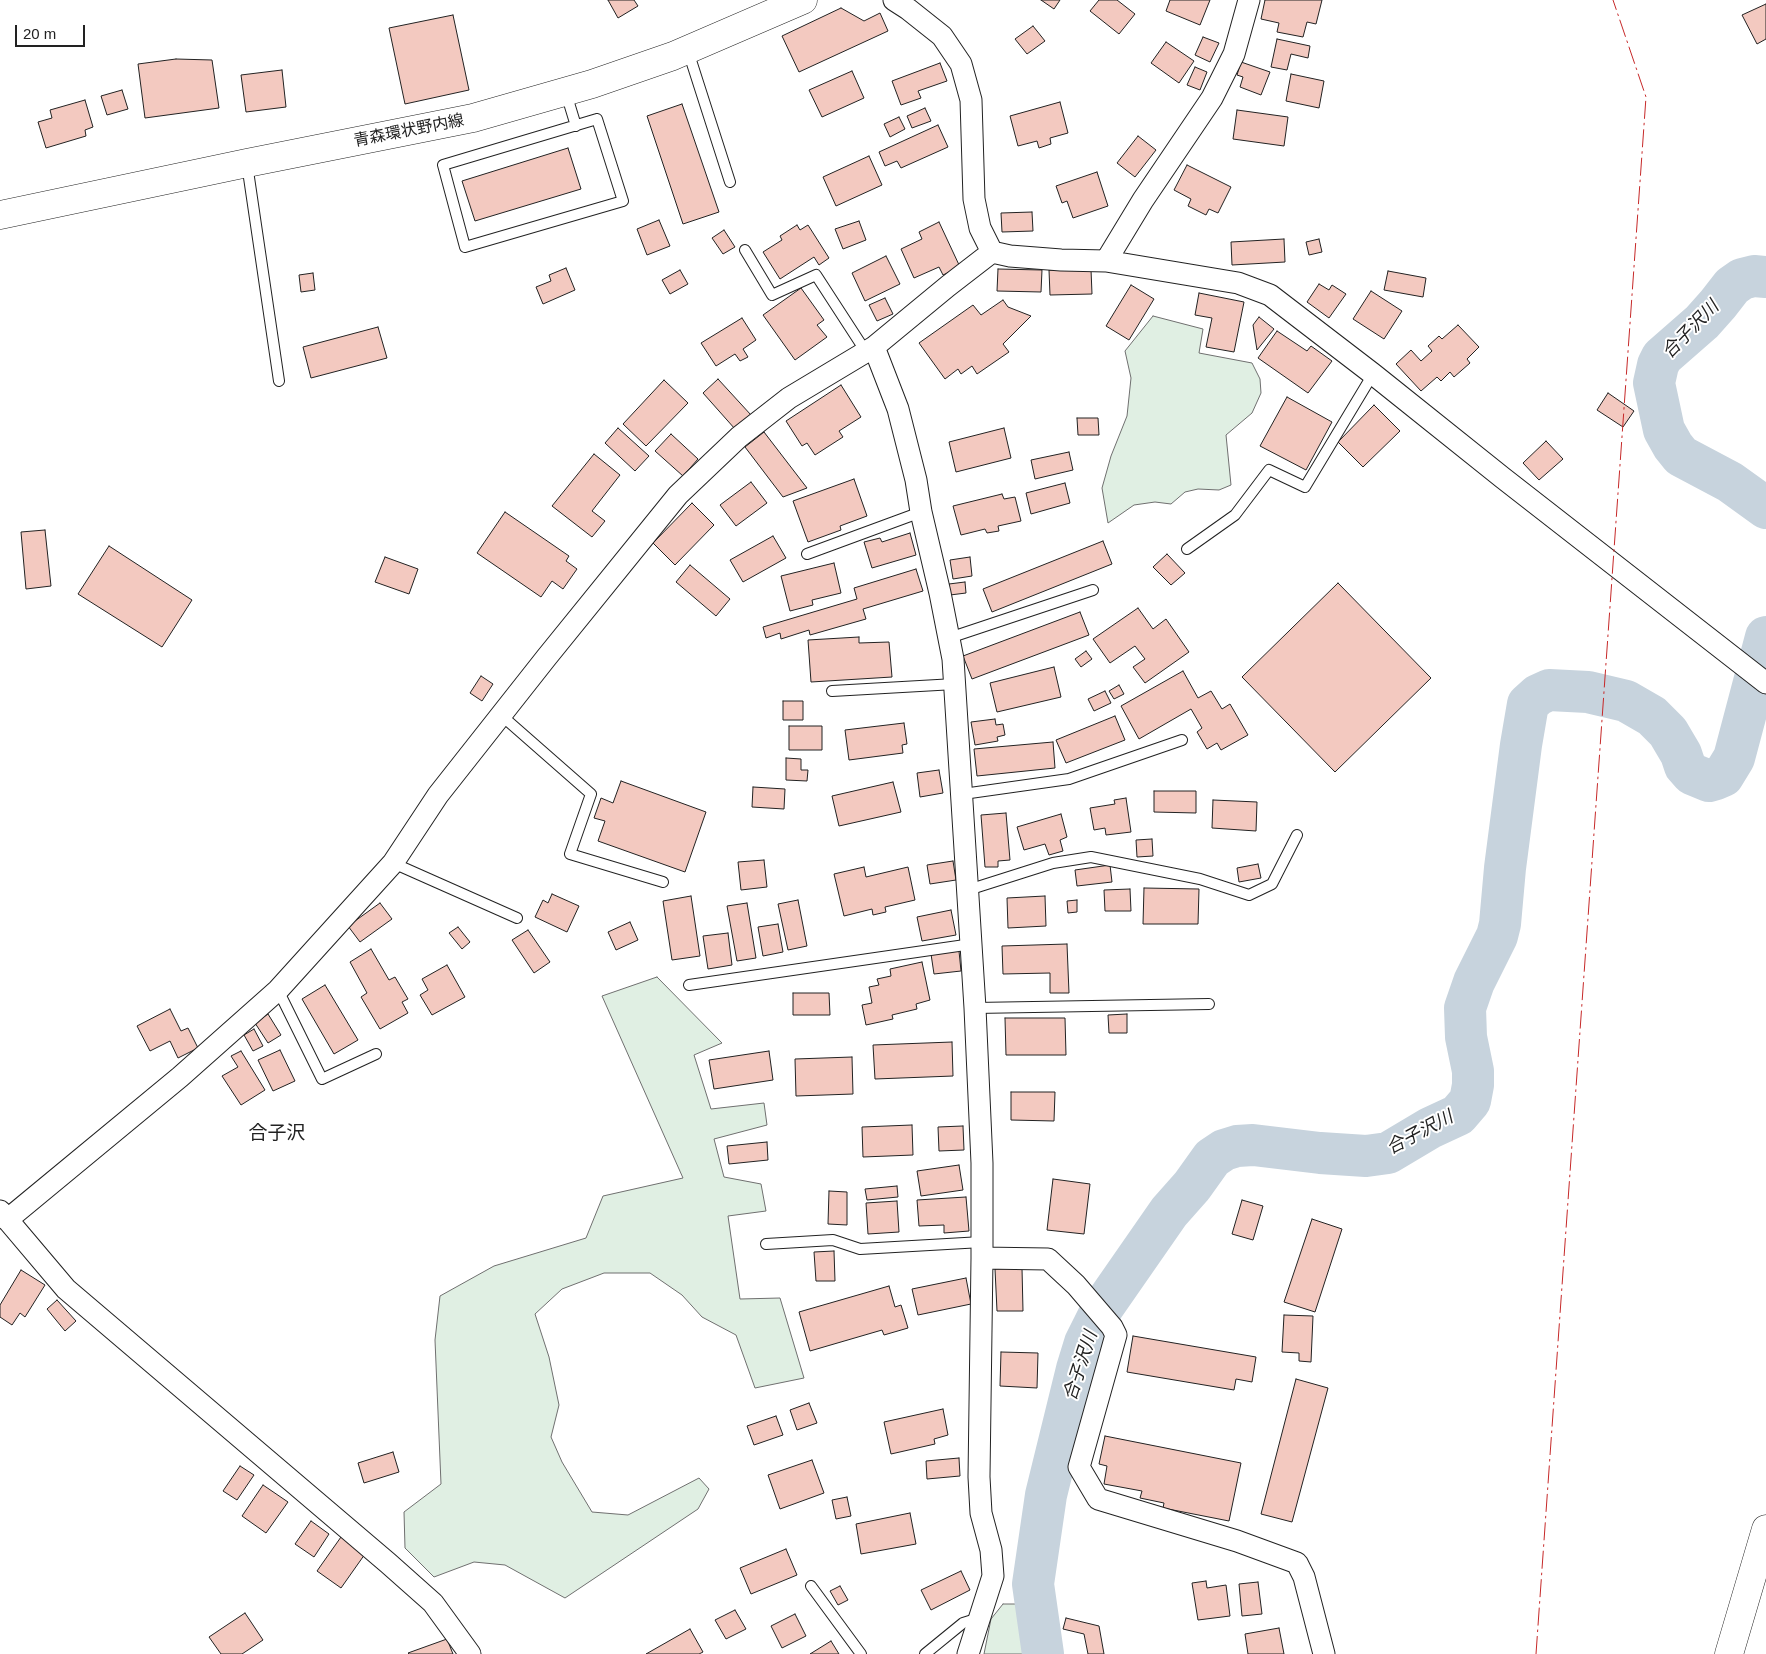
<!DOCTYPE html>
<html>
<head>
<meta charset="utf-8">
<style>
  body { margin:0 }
  #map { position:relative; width:1766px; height:1654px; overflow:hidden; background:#fff; font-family:Arial,sans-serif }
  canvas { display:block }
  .scale { position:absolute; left:15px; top:25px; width:70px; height:22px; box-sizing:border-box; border:2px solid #222; border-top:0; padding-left:6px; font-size:15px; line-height:18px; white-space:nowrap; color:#222; -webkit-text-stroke:4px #fff; paint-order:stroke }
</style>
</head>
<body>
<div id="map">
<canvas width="1766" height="1654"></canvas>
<div class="scale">20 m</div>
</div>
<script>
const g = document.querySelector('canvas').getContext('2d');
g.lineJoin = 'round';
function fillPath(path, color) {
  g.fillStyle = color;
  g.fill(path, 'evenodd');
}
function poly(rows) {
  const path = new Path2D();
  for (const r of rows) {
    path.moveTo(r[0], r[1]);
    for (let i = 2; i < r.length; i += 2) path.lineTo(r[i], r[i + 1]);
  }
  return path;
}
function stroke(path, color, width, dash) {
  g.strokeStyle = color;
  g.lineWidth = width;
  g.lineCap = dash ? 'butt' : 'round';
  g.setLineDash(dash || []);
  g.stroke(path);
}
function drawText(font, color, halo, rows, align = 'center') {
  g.font = font + ' Arial,"Noto Sans JP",sans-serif';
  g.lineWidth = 4;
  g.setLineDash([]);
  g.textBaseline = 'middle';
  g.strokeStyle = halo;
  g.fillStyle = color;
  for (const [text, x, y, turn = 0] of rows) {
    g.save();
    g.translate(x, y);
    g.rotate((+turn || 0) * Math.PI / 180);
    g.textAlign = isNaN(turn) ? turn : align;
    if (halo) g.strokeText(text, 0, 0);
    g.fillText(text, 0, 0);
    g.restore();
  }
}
const green = poly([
  [1153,316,1203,329,1199,353,1252,363,1260,379,1261,393,1252,413,1226,435,1231,485,1219,490,1198,489,1185,492,1171,504,1155,502,1134,505,1108,523,1102,488,1111,456,1127,416,1131,378,1125,351,1153,316],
  [657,977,722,1043,694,1055,711,1109,764,1103,767,1125,714,1139,724,1177,761,1184,766,1211,728,1216,740,1299,780,1298,804,1378,755,1388,736,1335,702,1317,682,1295,650,1273,604,1273,562,1289,535,1314,549,1357,559,1405,551,1437,562,1462,592,1512,628,1515,699,1478,709,1489,698,1509,565,1598,505,1565,474,1562,434,1577,405,1548,404,1512,441,1484,435,1340,440,1296,494,1266,586,1238,603,1196,683,1178,602,996,657,977],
  [1003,1604,1018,1604,1029,1654,984,1654,991,1619,1003,1604]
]);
fillPath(green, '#e0efe3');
stroke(green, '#6f6f6f', 1);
stroke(poly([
  [1766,277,1754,276,1742,279,1732,286,1718,304,1702,322,1662,357,1658,365,1654,383,1664,430,1673,446,1681,456,1730,482,1766,508],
  [1043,1654,1033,1584,1046,1495,1077,1369,1085,1343,1103,1307,1169,1212,1192,1186,1212,1158,1224,1150,1237,1146,1253,1145,1320,1153,1366,1156,1388,1153,1430,1128,1458,1115,1470,1101,1473,1085,1473,1071,1466,1037,1465,1008,1474,982,1497,936,1500,924,1505,868,1521,745,1528,704,1538,695,1549,690,1588,692,1626,701,1652,716,1668,732,1681,754,1685,766,1692,774,1709,781,1716,779,1723,776,1734,758,1766,637]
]), '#c7d3dd', 42);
const building = poly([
  [608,0,634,0,638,6,618,18,608,0],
  [1041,0,1060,0,1054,9,1041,0],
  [1099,0,1117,0,1135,14,1119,34,1090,11,1099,0],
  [1170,0,1210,0,1200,25,1166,11,1170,0],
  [1265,0,1322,0,1316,24,1307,22,1303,37,1277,32,1279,23,1261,19,1265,0],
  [1766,4,1766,39,1757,44,1742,15,1766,4],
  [841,8,864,21,880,13,888,31,799,72,782,36,841,8],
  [453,15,469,90,405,104,389,28,453,15],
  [1033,26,1045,41,1027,54,1015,39,1033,26],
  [1203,37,1219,43,1210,62,1195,55,1203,37],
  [1277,39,1310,46,1308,58,1291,54,1287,70,1271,67,1277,39],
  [1166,42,1194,61,1179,83,1151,63,1166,42],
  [176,59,212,60,219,108,145,118,138,64,176,59],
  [1241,62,1270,72,1261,95,1240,87,1243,77,1237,75,1241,62],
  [940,63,947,81,918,91,921,98,901,105,892,81,940,63],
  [1195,67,1207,72,1200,90,1187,85,1195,67],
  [282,70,286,107,246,112,241,75,282,70],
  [852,71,864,98,822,117,809,90,852,71],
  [1291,74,1324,81,1319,108,1286,101,1291,74],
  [122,90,128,109,107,115,101,96,122,90],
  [85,100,93,127,85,130,86,136,46,148,38,122,52,118,50,110,85,100],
  [1060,102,1068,133,1050,138,1051,144,1039,148,1037,141,1018,146,1010,116,1060,102],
  [682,104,719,212,683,224,647,116,682,104],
  [925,108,931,121,912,128,907,116,925,108],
  [1237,110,1288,117,1284,146,1233,139,1237,110],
  [899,117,905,129,890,137,884,124,899,117],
  [938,125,948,147,901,168,897,161,885,166,879,152,938,125],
  [1138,136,1156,150,1135,177,1117,163,1138,136],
  [568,148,581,189,475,221,462,181,568,148],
  [869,156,882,185,836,206,823,177,869,156],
  [1187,165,1231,187,1218,213,1209,209,1206,215,1188,206,1191,199,1174,190,1187,165],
  [1097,172,1108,206,1073,218,1067,201,1062,203,1056,186,1097,172],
  [1032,212,1033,231,1002,232,1001,213,1032,212],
  [659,220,670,246,647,255,637,229,659,220],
  [859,221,866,240,843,249,835,229,859,221],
  [939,222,960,267,943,275,939,267,914,278,901,249,922,239,919,232,939,222],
  [797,225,800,230,808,225,829,258,819,265,814,257,780,279,763,252,782,240,780,236,797,225],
  [724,230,735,247,723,254,712,238,724,230],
  [1284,239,1285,262,1232,265,1231,242,1284,239],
  [1319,239,1322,252,1309,255,1306,242,1319,239],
  [886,256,900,284,865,301,852,273,886,256],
  [566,268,575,290,543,304,536,287,551,281,549,275,566,268],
  [998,269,1042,270,1041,292,997,291,998,269],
  [1091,269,1092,294,1050,295,1049,270,1091,269],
  [680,270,688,284,670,294,662,280,680,270],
  [1388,271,1426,278,1423,297,1384,290,1388,271],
  [313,273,315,290,301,292,299,275,313,273],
  [1319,284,1329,290,1332,285,1346,294,1329,318,1307,302,1319,284],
  [1131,285,1154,299,1129,340,1106,326,1131,285],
  [801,288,824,320,817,325,827,337,795,360,763,315,801,288],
  [1371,291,1402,311,1384,339,1353,319,1371,291],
  [1199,293,1244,302,1234,352,1206,347,1212,318,1195,315,1199,293],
  [885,298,893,314,877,321,869,305,885,298],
  [1003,300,1008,307,1031,316,1003,344,1009,352,977,374,972,366,961,374,958,369,945,379,919,343,973,305,981,315,1003,300],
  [1259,317,1274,329,1257,350,1253,325,1259,317],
  [742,318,756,340,743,349,748,357,740,361,735,354,716,366,701,343,742,318],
  [1458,325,1479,347,1467,359,1470,363,1454,377,1450,372,1441,381,1437,377,1421,391,1396,364,1411,350,1421,361,1432,351,1428,346,1439,336,1442,339,1458,325],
  [378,327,387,358,311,378,303,347,378,327],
  [1277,331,1307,351,1311,346,1332,361,1308,393,1258,358,1277,331],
  [718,379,751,415,735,429,703,393,718,379],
  [664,380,688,403,646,446,623,424,664,380],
  [841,385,861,417,839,431,843,437,815,455,807,443,802,446,786,421,841,385],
  [1608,393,1634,411,1623,427,1597,410,1608,393],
  [1287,397,1332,422,1306,470,1260,446,1287,397],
  [1374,405,1400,431,1363,467,1338,442,1374,405],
  [1077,418,1098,418,1099,435,1078,435,1077,418],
  [618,428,649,456,635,471,605,443,618,428],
  [1004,428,1011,458,956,472,949,442,1004,428],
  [764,432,807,488,783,497,745,447,764,432],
  [671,434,698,459,683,476,655,451,671,434],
  [1546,441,1563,459,1539,480,1523,463,1546,441],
  [1069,452,1073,470,1035,479,1031,460,1069,452],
  [594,454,620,475,592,511,605,521,592,537,552,506,594,454],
  [854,479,867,516,840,526,841,530,808,542,793,501,854,479],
  [751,482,767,503,736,526,720,505,751,482],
  [1065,483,1070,503,1031,514,1026,493,1065,483],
  [1002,494,1004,499,1015,497,1021,521,998,526,999,531,987,533,985,529,961,535,953,506,1002,494],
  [692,503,714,525,675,565,653,543,692,503],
  [505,512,569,556,566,561,577,569,563,589,552,581,541,597,477,553,505,512],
  [45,530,51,586,26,589,21,532,45,530],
  [910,533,916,555,872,568,864,542,880,538,882,542,910,533],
  [773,536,786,558,743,582,730,560,773,536],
  [1103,541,1112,564,992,612,983,589,1103,541],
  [109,546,192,600,162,647,78,594,109,546],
  [1167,554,1185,573,1171,585,1153,567,1167,554],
  [385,557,418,569,409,594,375,582,385,557],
  [970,557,972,576,953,579,950,560,970,557],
  [834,563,841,593,812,600,813,605,790,611,781,576,834,563],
  [690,565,730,599,716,616,676,582,690,565],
  [916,569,923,591,863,609,866,619,810,635,809,630,781,639,780,633,766,638,763,627,857,599,854,588,916,569],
  [965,582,966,593,950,595,949,584,965,582],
  [1338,583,1431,678,1335,772,1242,677,1338,583],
  [1138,608,1153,629,1166,619,1189,652,1145,683,1133,667,1145,659,1135,646,1110,663,1093,639,1138,608],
  [1080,612,1089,635,972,679,963,656,1080,612],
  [859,637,859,643,889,642,892,677,811,682,808,640,859,637],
  [1086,651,1092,659,1081,667,1075,659,1086,651],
  [1054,667,1061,697,997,712,990,683,1054,667],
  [1183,671,1198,698,1211,691,1222,709,1230,704,1248,735,1221,750,1217,743,1207,749,1197,732,1202,728,1191,709,1139,739,1121,706,1183,671],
  [481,676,493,684,482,701,470,693,481,676],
  [1119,685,1124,694,1114,699,1109,691,1119,685],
  [1105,691,1111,703,1094,711,1088,699,1105,691],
  [783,701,803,701,803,720,783,720,783,701],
  [1115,716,1125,740,1066,763,1056,740,1115,716],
  [995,719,996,725,1003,724,1005,735,997,737,998,741,975,745,971,722,995,719],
  [904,723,907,744,902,745,903,753,849,760,845,730,904,723],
  [789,726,822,726,822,750,789,750,789,726],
  [1053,742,1055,768,977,776,974,749,1053,742],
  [786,758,801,759,801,770,808,770,807,781,786,780,786,758],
  [939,770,943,793,920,797,917,773,939,770],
  [621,781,706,812,685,872,598,841,605,821,594,818,601,798,613,803,621,781],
  [893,782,901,812,839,826,832,796,893,782],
  [753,787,785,789,784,809,752,807,753,787],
  [1154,791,1196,791,1196,813,1154,812,1154,791],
  [1126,798,1131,832,1106,835,1105,828,1094,830,1090,808,1115,804,1114,800,1126,798],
  [1213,800,1257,802,1256,831,1212,828,1213,800],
  [1006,813,1010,860,998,861,998,867,985,867,981,815,1006,813],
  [1061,814,1067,837,1060,840,1063,851,1049,855,1045,844,1024,850,1017,827,1061,814],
  [1152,839,1153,856,1137,857,1136,840,1152,839],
  [764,860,767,887,741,890,738,862,764,860],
  [953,861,956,880,930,884,927,865,953,861],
  [1258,864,1261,878,1239,882,1237,868,1258,864],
  [1110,865,1112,882,1077,886,1075,870,1110,865],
  [864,867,866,877,908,867,915,900,885,907,886,912,873,915,872,909,844,916,834,874,864,867],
  [1144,888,1199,889,1198,924,1143,924,1144,888],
  [1130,889,1131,911,1105,911,1104,890,1130,889],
  [552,894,579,906,567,932,535,917,543,900,548,903,552,894],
  [691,896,700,956,672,960,663,901,691,896],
  [1045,896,1046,926,1008,928,1007,898,1045,896],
  [798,900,807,946,788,950,778,904,798,900],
  [1077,900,1077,912,1068,913,1067,901,1077,900],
  [380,903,392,919,360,942,348,926,380,903],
  [747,903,756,958,737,961,727,906,747,903],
  [951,910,956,935,922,941,917,917,951,910],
  [630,922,638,940,616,950,608,932,630,922],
  [778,924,783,952,763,956,758,927,778,924],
  [458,927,470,942,462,949,449,933,458,927],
  [528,930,550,962,534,973,512,940,528,930],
  [728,933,732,965,708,969,703,936,728,933],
  [1067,944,1069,993,1050,993,1050,973,1003,974,1002,946,1067,944],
  [371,949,389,980,395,977,408,999,402,1002,408,1013,380,1029,361,997,367,993,350,962,371,949],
  [959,951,961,971,934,974,931,954,959,951],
  [922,962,930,1000,916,1004,917,1009,892,1015,893,1019,866,1025,862,1005,872,1003,869,987,879,985,877,979,891,976,890,969,922,962],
  [447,965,465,997,432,1015,420,995,428,990,422,979,447,965],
  [325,985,358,1040,334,1054,302,999,325,985],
  [793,993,829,993,830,1015,793,1015,793,993],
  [170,1009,181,1031,188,1028,198,1048,178,1058,170,1041,150,1051,137,1026,170,1009],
  [268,1014,281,1035,268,1043,255,1023,268,1014],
  [1127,1014,1127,1033,1109,1033,1108,1015,1127,1014],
  [1005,1018,1065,1018,1066,1055,1006,1055,1005,1018],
  [254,1029,263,1046,253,1051,244,1035,254,1029],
  [952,1042,953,1076,875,1079,873,1045,952,1042],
  [280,1050,295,1081,273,1091,258,1060,280,1050],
  [241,1051,265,1090,241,1105,222,1076,238,1067,231,1056,241,1051],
  [769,1051,773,1080,714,1089,709,1060,769,1051],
  [852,1057,853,1094,796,1096,795,1059,852,1057],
  [1011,1092,1055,1092,1054,1121,1011,1120,1011,1092],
  [912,1125,913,1155,863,1157,862,1127,912,1125],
  [963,1126,964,1150,939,1151,938,1127,963,1126],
  [767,1142,768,1160,729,1164,727,1146,767,1142],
  [959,1165,963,1190,921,1196,917,1171,959,1165],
  [1053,1179,1090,1184,1084,1234,1047,1230,1053,1179],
  [897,1186,898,1197,867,1200,865,1189,897,1186],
  [829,1191,847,1192,847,1225,828,1224,829,1191],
  [966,1197,969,1231,944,1233,944,1225,919,1226,917,1200,966,1197],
  [1242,1200,1263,1206,1253,1240,1232,1234,1242,1200],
  [897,1201,899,1232,868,1234,866,1203,897,1201],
  [1312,1219,1342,1229,1315,1312,1284,1302,1312,1219],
  [834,1251,835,1281,816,1281,814,1252,834,1251],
  [1022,1268,1023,1311,997,1311,995,1269,1022,1268],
  [21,1270,45,1285,25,1317,20,1313,12,1325,0,1317,0,1305,21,1270],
  [966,1278,971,1304,918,1315,912,1289,966,1278],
  [889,1286,895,1307,901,1305,908,1328,884,1335,882,1330,810,1351,799,1312,889,1286],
  [57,1300,76,1321,65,1331,47,1309,57,1300],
  [1284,1315,1313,1316,1311,1362,1299,1361,1299,1353,1282,1352,1284,1315],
  [1133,1336,1256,1357,1252,1382,1236,1379,1234,1390,1127,1372,1133,1336],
  [1001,1352,1038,1353,1037,1388,1000,1386,1001,1352],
  [1296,1379,1328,1388,1292,1522,1261,1514,1296,1379],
  [809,1403,817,1423,797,1430,790,1410,809,1403],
  [943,1409,948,1435,934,1439,935,1444,891,1454,884,1422,943,1409],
  [776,1416,783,1435,754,1445,747,1426,776,1416],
  [1105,1436,1241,1463,1229,1521,1163,1508,1164,1503,1140,1498,1142,1491,1104,1484,1107,1466,1099,1464,1105,1436],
  [393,1452,399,1472,364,1483,358,1463,393,1452],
  [959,1458,960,1476,927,1479,926,1461,959,1458],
  [812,1460,824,1493,780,1509,768,1475,812,1460],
  [240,1466,254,1475,237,1500,223,1491,240,1466],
  [263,1485,288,1502,266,1533,242,1516,263,1485],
  [847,1497,851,1516,836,1519,832,1500,847,1497],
  [910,1513,916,1544,861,1554,856,1524,910,1513],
  [311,1521,329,1534,314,1557,295,1544,311,1521],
  [341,1537,365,1554,341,1588,317,1571,341,1537],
  [786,1549,797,1575,751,1594,740,1568,786,1549],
  [961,1571,970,1590,931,1610,921,1590,961,1571],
  [1206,1581,1207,1588,1226,1585,1230,1616,1198,1620,1192,1583,1206,1581],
  [1258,1582,1262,1614,1242,1616,1239,1584,1258,1582],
  [840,1586,848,1600,838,1605,830,1591,840,1586],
  [735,1610,746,1629,726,1639,715,1620,735,1610],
  [245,1613,263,1640,242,1654,221,1654,209,1637,245,1613],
  [795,1614,806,1636,782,1648,771,1626,795,1614],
  [1066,1618,1099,1626,1104,1654,1088,1654,1084,1634,1063,1629,1066,1618],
  [1279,1628,1284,1654,1248,1654,1245,1634,1279,1628],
  [690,1629,703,1652,699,1654,646,1654,690,1629],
  [447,1639,453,1654,409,1654,408,1653,447,1639],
  [831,1641,839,1654,810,1654,831,1641]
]);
fillPath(building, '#f3c9c0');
stroke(building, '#222', 1);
const lane = poly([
  [688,51,730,182],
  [566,93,576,126],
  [597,119,623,201,465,247,443,165,597,119],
  [247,164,279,381],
  [745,250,772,295,816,275,866,352],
  [1187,549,1235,515,1269,470,1305,487,1373,374],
  [807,554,921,512],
  [949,638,1093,590],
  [832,691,955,684],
  [501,715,591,794,570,854,663,882],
  [963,794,1069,779,1182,740],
  [393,863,517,918],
  [968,890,1053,863,1091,857,1200,879,1249,895,1272,884,1297,835],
  [689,985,972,944],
  [278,990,322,1079,376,1054],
  [975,1008,1209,1004],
  [766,1244,833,1240,860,1249,982,1242],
  [811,1586,861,1654],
  [925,1654,963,1623,979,1618]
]);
const street = poly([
  [894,0,908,9,942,36,961,64,971,100,974,199,980,228,992,252],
  [1106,261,1143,200,1212,98,1234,54,1249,0],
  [874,347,898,409,916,480,921,512,940,593,953,659,975,1008,982,1163,982,1258,979,1477,981,1513,991,1550,993,1576,968,1654],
  [0,1211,66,1289,388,1563,433,1603,470,1654],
  [7,1220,180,1077,278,990,393,863,438,795,546,658,678,495,739,437,789,398,874,347,948,286,992,252,1010,256,1061,260,1106,261,1238,283,1270,295,1373,374,1503,478,1766,683],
  [982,1258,1048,1259,1076,1285,1112,1327,1116,1335,1079,1467,1098,1499,1237,1541,1297,1563,1304,1577,1324,1654]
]);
const secondary = poly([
  [1729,1654,1766,1529]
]);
const primary = poly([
  [0,215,247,163,473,118,592,84,673,56,803,0]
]);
stroke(lane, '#222', 12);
stroke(street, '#222', 23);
stroke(secondary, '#222', 29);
stroke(primary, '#222', 29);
stroke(lane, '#fff', 10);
stroke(street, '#fff', 21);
stroke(secondary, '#fff', 28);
stroke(primary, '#fff', 28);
stroke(poly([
  [1536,1654,1646,97,1613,0]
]), '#c62828', 1, [18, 4, 2.5, 4]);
drawText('16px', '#222', '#fff', [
  ["青森環状野内線",409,131,-11]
]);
drawText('italic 18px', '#222', '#fff', [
  ["合子沢川",1691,330,-46],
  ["合子沢川",1420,1133,-28],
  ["合子沢川",1081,1366,-72]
]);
drawText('19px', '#222', '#fff', [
  ["合子沢",277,1134]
]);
</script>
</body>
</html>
